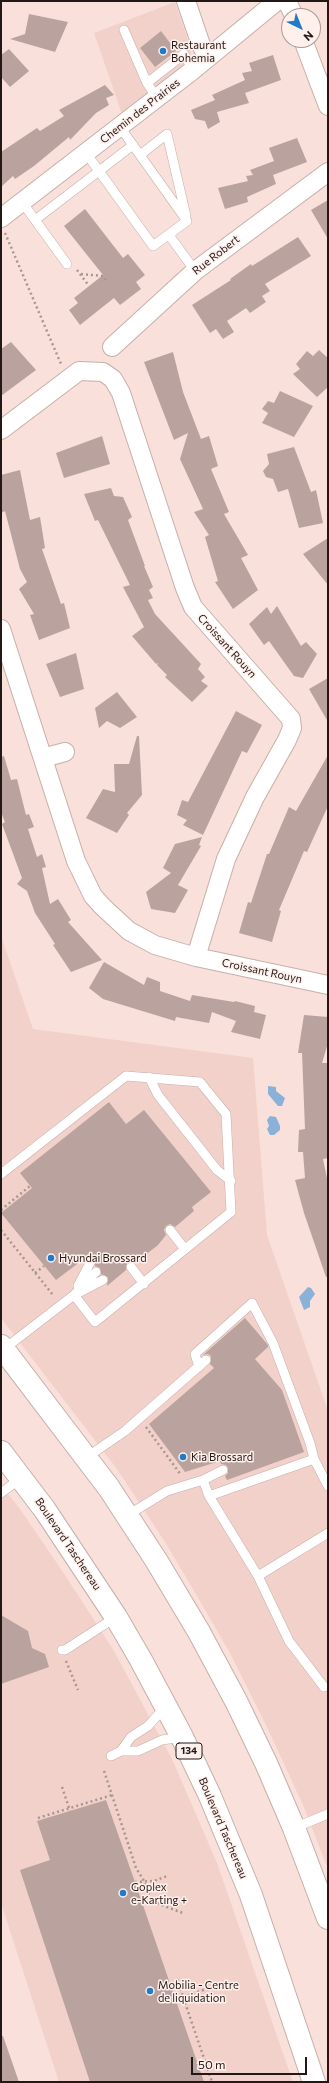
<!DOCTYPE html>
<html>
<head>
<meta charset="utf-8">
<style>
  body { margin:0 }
  #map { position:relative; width:329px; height:2083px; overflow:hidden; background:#f9e0da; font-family:Commissioner,sans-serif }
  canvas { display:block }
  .frame { position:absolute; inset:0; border:2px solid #221917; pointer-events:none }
  .north { position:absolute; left:281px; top:8px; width:40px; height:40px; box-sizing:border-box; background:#fff0ec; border:1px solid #a79a97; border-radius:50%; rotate:137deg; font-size:11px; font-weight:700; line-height:16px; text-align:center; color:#221917 }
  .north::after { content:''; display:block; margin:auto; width:14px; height:18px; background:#217bc8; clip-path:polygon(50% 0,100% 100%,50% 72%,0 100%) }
  .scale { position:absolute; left:191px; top:2057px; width:116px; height:18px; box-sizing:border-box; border:2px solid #221917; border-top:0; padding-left:5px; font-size:12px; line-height:14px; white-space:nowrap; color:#221917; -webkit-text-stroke:3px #fff0ec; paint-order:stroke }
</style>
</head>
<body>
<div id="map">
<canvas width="329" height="2083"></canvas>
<div class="frame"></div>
<div class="north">N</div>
<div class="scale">50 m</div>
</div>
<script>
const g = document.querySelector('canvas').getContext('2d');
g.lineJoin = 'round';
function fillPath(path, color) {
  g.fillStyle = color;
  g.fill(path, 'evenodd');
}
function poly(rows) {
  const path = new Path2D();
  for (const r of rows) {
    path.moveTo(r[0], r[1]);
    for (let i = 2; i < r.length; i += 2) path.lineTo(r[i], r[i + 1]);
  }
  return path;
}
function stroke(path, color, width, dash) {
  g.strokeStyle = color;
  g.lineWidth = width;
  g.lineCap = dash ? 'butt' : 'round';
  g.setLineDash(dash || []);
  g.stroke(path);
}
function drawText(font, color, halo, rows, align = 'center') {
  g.font = font + ' Commissioner,sans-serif';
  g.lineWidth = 3;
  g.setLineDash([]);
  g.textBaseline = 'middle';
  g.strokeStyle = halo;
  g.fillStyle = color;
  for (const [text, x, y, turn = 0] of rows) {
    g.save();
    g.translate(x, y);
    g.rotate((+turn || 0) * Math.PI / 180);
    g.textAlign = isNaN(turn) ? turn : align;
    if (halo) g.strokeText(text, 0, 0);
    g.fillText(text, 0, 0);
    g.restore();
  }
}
fillPath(poly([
  [175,2,189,43,191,54,189,61,122,114,94,33],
  [1,936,33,1029,253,1058,267,1235,328,1411,328,1869,303,1805,267,1727,230,1653,193,1589,165,1542,117,1469,1,1318],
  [1,1485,20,1509,65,1575,114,1651,172,1759,217,1863,293,2082,59,2082,1,1903]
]), '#f2d1ca');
fillPath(poly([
  [268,1086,276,1087,276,1091,285,1098,282,1106,278,1106,268,1094],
  [270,1116,276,1117,280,1126,280,1130,274,1135,270,1135,267,1129,269,1126,267,1120],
  [308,1287,311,1288,315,1294,310,1301,310,1307,304,1310,299,1297]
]), '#8ab1d8');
fillPath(poly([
  [29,14,68,22,55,52,10,39,25,34],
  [161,31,176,51,155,67,140,48],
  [9,49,29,71,10,87,1,77,1,55],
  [273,55,281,80,245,93,249,103,217,112,220,122,208,129,205,121,195,119,191,110,215,100,212,95,245,80,242,73,252,71,249,63],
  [105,85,114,95,106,98,109,105,96,113,70,140,69,137,34,166,15,179,13,176,1,187,1,152,37,128,40,131,64,116,59,110],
  [297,138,307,162,273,175,276,184,247,197,248,202,225,209,218,188,248,181,246,176,253,175,250,170,274,161,269,148],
  [328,200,328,239,311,210],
  [85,209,123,258,128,254,145,275,136,282,141,289,120,305,114,298,80,325,69,310,78,303,74,298,103,275,64,226],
  [298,237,311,256,265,284,270,291,262,296,266,302,250,313,246,308,227,321,234,332,223,339,216,329,210,333,192,305,231,280,230,279,251,264,252,266],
  [11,342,36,370,1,396,1,349],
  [319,350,328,358,328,387,317,397,293,374,300,369,296,364,307,351,313,356],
  [173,352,183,392,201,439,209,436,218,466,211,469,229,512,224,514,248,555,241,558,258,590,233,609,215,582,218,581,205,537,209,535,194,512,203,509,180,459,188,433,174,440,144,362],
  [280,391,313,406,294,437,262,423,268,413,262,409,268,401,274,403],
  [102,436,110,464,64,478,56,453],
  [294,447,311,492,316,490,323,523,299,528,288,489,278,492,273,479,266,477,263,471,269,464,267,454],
  [20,470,30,520,40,517,45,548,42,549,61,604,64,603,70,628,39,640,30,615,34,614,19,589,27,582,20,569,5,511,1,513,1,475],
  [111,488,114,496,123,497,132,517,128,520,145,566,144,566,153,587,149,590,153,598,148,600,155,614,201,664,198,669,205,677,201,681,208,686,192,702,165,677,167,675,157,665,158,663,156,664,132,636,144,627,123,587,130,585,98,520,95,521,84,494],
  [328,538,328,585,303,554],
  [277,606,301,646,306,642,317,654,303,678,294,676,269,641,264,645,249,624,267,607,271,614],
  [76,653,84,689,60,697,46,664],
  [328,678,328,722,309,689],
  [117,692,137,717,120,728,107,721,99,728,95,708],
  [236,711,262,725,247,753,242,751,203,835,183,825,187,820,177,815,182,800,188,802],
  [137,736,139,736,142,795,127,813,129,815,117,833,86,818,103,789,115,792,114,764,129,764],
  [328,755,328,806,307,852,304,851,279,910,281,911,272,942,239,933,248,902,251,903,267,854,269,854,289,807,296,811],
  [4,756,11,780,17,779,26,815,29,814,34,827,28,829,37,857,42,854,46,867,42,868,50,904,58,899,71,920,68,922,102,960,71,972,53,945,55,944,35,913,27,891,17,884,22,878,2,824,5,822,1,812,1,757],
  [202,837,199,845,201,846,178,885,188,890,175,913,151,909,146,892,171,873,163,868,175,844],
  [104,962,144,985,147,977,160,982,160,991,190,1001,192,995,234,1002,235,1001,255,1006,254,1012,266,1015,260,1039,231,1032,236,1021,212,1012,209,1023,176,1017,175,1021,103,999,89,988],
  [304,1015,328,1017,328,1043,322,1063,328,1063,328,1158,323,1159,328,1183,328,1277,326,1277,304,1213,295,1180,305,1178,303,1152,298,1152,299,1130,305,1129,302,1053,298,1053],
  [109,1102,126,1124,144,1110,211,1192,192,1207,194,1211,175,1227,170,1224,166,1226,164,1230,166,1235,158,1245,135,1263,131,1261,127,1263,126,1270,107,1286,108,1277,101,1274,100,1268,95,1266,95,1260,90,1257,85,1258,56,1280,1,1213,32,1188,20,1173],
  [245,1318,268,1345,268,1347,255,1359,282,1390,304,1452,227,1480,225,1476,228,1473,228,1468,226,1465,221,1464,220,1461,185,1472,149,1424,214,1368,210,1364,211,1356,208,1354,203,1355],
  [1,1615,28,1631,32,1648,45,1654,49,1667,1,1684],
  [106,1800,135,1882,204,2082,90,2082,20,1870,50,1860,37,1821],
  [1,2036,3,2036,19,2082,1,2082]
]), '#baa39e');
const service = poly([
  [124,30,147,83,157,98],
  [147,83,184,54,193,70],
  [86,153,153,246,187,221,120,127],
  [140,155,167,134,186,216],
  [22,202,67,264],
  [35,220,133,145],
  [169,235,195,271],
  [149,1077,158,1095,217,1170,231,1181],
  [1,1174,126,1076,200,1082,226,1114,231,1212,95,1322,74,1295],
  [170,1230,184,1248],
  [131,1267,144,1284],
  [78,1286,90,1263],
  [80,1292,103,1280],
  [4,1349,74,1295,96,1272],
  [199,1367,195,1354,252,1303,273,1343,310,1443,314,1459,328,1486],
  [87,1457,125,1431,206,1360],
  [203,1480,223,1470],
  [1,1493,21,1478],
  [209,1496,314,1459],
  [128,1515,167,1491,203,1480,209,1496,258,1576,289,1641,324,1687],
  [258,1576,328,1533],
  [62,1650,65,1650,116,1617],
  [121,1751,138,1751,162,1740,182,1737],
  [111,1756,121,1751,131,1737,148,1726,166,1706],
  [294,1828,328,1814]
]);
const minor = poly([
  [186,1,201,45,208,58],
  [287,1,294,16],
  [303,40,328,106],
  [1,218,193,70,277,1],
  [112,347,195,271,328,172],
  [1,430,79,371,103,372,113,379,121,393,185,588,193,607,291,719,292,728,287,740,255,797,226,859,196,957],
  [1,629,76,861,93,896,103,907,129,931,155,945,196,957,328,985],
  [43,758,65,752]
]);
const primary = poly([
  [1,1346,109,1488,156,1560,199,1632,236,1701,266,1763,294,1828,328,1918],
  [1,1452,45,1510,116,1617,141,1660,182,1737,210,1796,251,1895,314,2082]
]);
stroke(service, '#c6afaa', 10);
stroke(minor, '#c6afaa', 20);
stroke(primary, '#c6afaa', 24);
stroke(poly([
  [5,233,61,364],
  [77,270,89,286],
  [81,274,103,276,107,282],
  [1,1210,30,1186],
  [1,1230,53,1295],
  [35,1273,44,1266],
  [146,1427,181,1475],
  [66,1661,78,1690],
  [104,1771,136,1868,144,1881,151,1901,183,1913],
  [62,1787,70,1811],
  [38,1818,112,1795],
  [135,1882,154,1881,167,1876],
  [177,1979,212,2082],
  [183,1997,209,1988]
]), '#a99691', 2.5, [2, 3]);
stroke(service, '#fff', 9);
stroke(minor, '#fff', 18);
stroke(primary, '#fff', 22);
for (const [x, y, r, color] of [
  [163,51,4,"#217bc8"],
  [51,1258,4,"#217bc8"],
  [183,1457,4,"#217bc8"],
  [123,1893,4,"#217bc8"],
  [150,1991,4,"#217bc8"]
]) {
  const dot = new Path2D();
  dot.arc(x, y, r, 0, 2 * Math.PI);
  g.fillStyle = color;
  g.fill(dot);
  stroke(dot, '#fff0ec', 1.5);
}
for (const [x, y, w] of [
  [189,1751,26]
]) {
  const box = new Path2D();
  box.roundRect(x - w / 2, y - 8, w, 16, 3);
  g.fillStyle = '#fff0ec';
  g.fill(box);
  stroke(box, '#221917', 1);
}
drawText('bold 10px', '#221917', null, [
  ["134",189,1751]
]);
drawText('11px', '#221917', '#fff0ec', [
  ["Restaurant",171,45],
  ["Bohemia",171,58],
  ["Hyundai Brossard",59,1258],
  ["Kia Brossard",191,1457],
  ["Goplex",131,1887],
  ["e-Karting +",131,1900],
  ["Mobilia - Centre",158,1985],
  ["de liquidation",158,1998]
], 'left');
drawText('11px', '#221917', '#fff0ec', [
  ["Chemin des Prairies",140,111,-38],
  ["Rue Robert",216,255,-38],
  ["Croissant Rouyn",227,646,48],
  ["Croissant Rouyn",262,971,12],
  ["Boulevard Taschereau",68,1544,56],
  ["Boulevard Taschereau",223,1828,67]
]);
</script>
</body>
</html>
